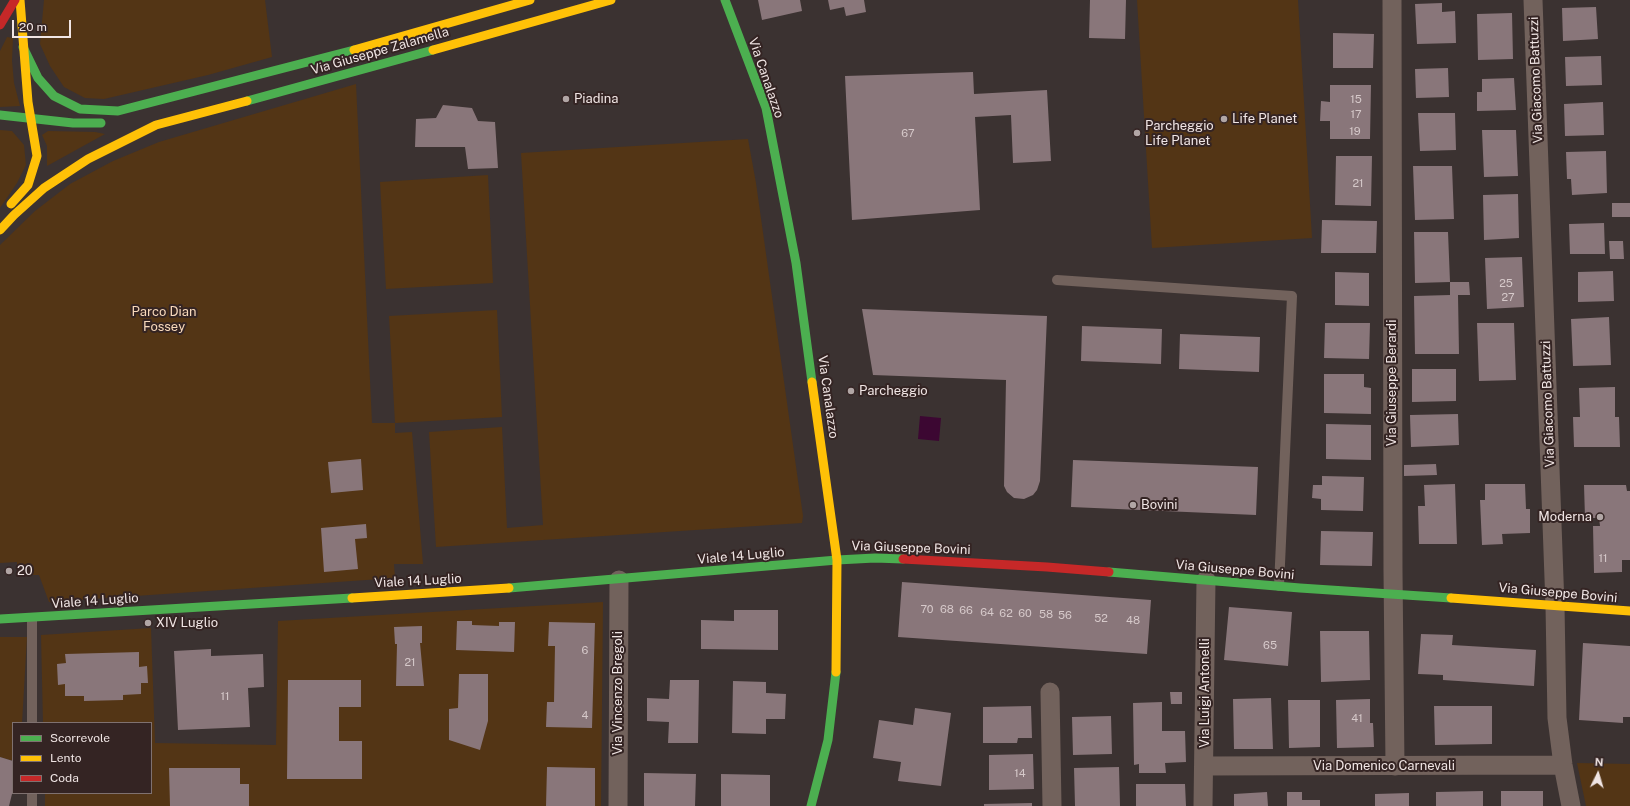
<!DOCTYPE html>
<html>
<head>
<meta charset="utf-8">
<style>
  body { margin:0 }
  #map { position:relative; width:1630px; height:806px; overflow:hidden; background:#3b3231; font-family:"Public Sans",sans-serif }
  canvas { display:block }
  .legend { position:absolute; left:12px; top:722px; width:140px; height:72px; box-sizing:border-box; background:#342423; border:1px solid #7f7170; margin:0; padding:5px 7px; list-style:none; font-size:12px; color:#f0e5e4 }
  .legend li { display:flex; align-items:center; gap:8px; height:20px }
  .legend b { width:20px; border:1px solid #7f7170 }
  .north { position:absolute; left:1578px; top:754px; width:40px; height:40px; -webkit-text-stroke:3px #342423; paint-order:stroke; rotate:5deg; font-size:11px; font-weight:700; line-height:16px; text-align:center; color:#f0e5e4 }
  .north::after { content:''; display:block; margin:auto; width:14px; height:18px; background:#f0e5e4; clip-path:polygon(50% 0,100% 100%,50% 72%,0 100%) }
  .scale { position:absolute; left:12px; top:20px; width:59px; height:18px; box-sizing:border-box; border:2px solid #f0e5e4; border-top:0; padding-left:5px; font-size:12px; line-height:14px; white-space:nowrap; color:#f0e5e4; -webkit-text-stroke:3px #342423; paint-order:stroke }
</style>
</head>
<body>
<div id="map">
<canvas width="1630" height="806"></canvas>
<ul class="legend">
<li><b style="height:5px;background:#4caf50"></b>Scorrevole</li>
<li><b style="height:5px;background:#ffc107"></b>Lento</li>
<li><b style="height:5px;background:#c62828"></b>Coda</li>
</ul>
<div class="north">N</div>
<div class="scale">20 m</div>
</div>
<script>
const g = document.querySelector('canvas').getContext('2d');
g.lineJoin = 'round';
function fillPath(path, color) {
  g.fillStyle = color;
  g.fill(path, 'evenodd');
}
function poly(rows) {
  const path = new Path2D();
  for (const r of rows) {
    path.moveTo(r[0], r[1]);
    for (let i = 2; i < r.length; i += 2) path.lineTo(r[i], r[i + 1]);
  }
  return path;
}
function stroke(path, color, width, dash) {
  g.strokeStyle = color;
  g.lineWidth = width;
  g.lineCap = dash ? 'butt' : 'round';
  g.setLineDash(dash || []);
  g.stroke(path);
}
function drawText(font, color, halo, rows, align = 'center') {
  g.font = font + ' "Public Sans",sans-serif';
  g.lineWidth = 4;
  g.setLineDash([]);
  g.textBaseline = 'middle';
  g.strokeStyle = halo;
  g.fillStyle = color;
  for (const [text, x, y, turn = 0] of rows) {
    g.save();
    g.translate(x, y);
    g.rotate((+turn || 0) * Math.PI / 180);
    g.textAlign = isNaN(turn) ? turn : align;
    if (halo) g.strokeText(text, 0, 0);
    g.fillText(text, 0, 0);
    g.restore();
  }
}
fillPath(poly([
  [44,0,265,0,272,57,208,75,104,99,85,98,64,87,50,66,40,44],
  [1137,0,1298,0,1312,238,1152,248],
  [7,37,13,38,12,61,14,83,20,106,0,107,0,51],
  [356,84,372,423,395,423,389,316,497,310,502,417,395,423,395,433,412,432,423,564,394,564,395,578,49,602,39,575,18,575,17,562,0,563,0,245,35,211,70,184,113,161,159,142],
  [0,130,12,131,24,145,26,165,17,183,0,208],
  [48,131,95,132,105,134,47,166,47,146,42,135],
  [748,139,756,183,803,516,802,523,436,547,429,432,502,427,507,528,543,525,521,153],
  [488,175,493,283,386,289,380,182],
  [603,602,601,806,45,806,45,793,151,793,151,723,43,723,41,635,151,628,155,743,276,745,278,621],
  [0,637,27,637,22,723,13,723,13,761,0,757],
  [1577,763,1630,764,1630,806,1586,806]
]), '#533515');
fillPath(poly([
  [920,416,941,418,939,441,918,439]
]), '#3c0732');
fillPath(poly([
  [758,0,800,0,802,11,762,20],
  [828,0,864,0,866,12,846,16,844,7,830,10],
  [1090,0,1126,0,1125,39,1089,38],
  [1442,3,1442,12,1455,11,1456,43,1417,44,1415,4],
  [1596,7,1598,39,1563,41,1562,8],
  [1512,13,1513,59,1478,60,1477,14],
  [1333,33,1374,34,1373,68,1333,68],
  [1601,56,1602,85,1566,86,1565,57],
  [1448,68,1449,97,1416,98,1415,69],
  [973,72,974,94,1047,90,1051,161,1013,163,1011,115,975,117,980,210,852,220,845,76],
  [1514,78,1516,110,1477,111,1477,92,1482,92,1482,79],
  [1330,85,1371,85,1370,139,1330,139,1330,121,1320,121,1321,101,1330,102],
  [1603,102,1604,135,1565,136,1564,104],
  [443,105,472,108,478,121,495,122,498,168,468,169,465,147,415,147,416,119,436,118],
  [1418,113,1455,113,1456,150,1420,151],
  [1482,130,1516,130,1518,176,1484,177],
  [1606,151,1607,193,1572,195,1571,179,1567,179,1566,152],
  [1336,156,1372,156,1371,206,1335,205],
  [1413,166,1452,166,1454,219,1415,220],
  [1518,194,1519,238,1484,240,1483,195],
  [1612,203,1630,203,1630,217,1612,217],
  [1322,220,1377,221,1376,253,1321,253],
  [1604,223,1605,254,1570,254,1569,224],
  [1414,232,1448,232,1450,282,1415,283],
  [1609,241,1623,241,1624,259,1610,259],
  [1522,257,1524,307,1487,309,1485,258],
  [1613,271,1614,301,1578,302,1578,272],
  [1335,272,1369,273,1369,306,1335,305],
  [1450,282,1469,282,1470,295,1458,295,1459,354,1415,354,1414,296,1450,295],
  [862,309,1047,316,1040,481,1037,490,1033,495,1024,499,1014,498,1007,492,1004,486,1006,380,873,375],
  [1609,317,1611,365,1573,366,1571,319],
  [1325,323,1370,323,1369,359,1324,358],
  [1477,323,1514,323,1516,380,1479,381],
  [1082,326,1162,329,1161,364,1081,361],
  [1180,334,1260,337,1259,372,1179,369],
  [1412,369,1456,369,1456,401,1412,402],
  [1324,374,1364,374,1364,387,1371,388,1371,414,1324,413],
  [1615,387,1615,417,1619,417,1620,447,1574,447,1573,417,1580,417,1579,388],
  [1458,414,1459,445,1411,447,1410,415],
  [1326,424,1371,425,1371,460,1326,459],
  [361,459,363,490,331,493,328,462],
  [1073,460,1258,467,1256,515,1071,507],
  [1436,464,1437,475,1404,476,1404,465],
  [1322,476,1364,477,1363,511,1321,510,1321,499,1312,498,1313,485,1322,485],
  [1455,484,1457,544,1419,544,1418,506,1425,506,1424,485],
  [1485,484,1525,484,1526,509,1530,509,1530,533,1502,534,1503,544,1482,545,1480,500,1485,500],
  [1584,485,1626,485,1627,491,1630,491,1630,560,1622,560,1622,572,1594,573,1593,526,1600,526,1599,518,1585,518],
  [366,524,367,538,355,539,358,569,324,572,321,528],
  [1321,531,1373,532,1372,566,1320,565],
  [902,582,1151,600,1147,654,898,637],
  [1229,607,1292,612,1288,666,1224,660],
  [734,610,778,610,778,650,701,649,701,620,734,621],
  [457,621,472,621,472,625,499,626,499,622,515,622,514,652,456,650],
  [549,622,595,623,592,728,546,727,547,702,554,702,555,646,548,646],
  [422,626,422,643,420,643,424,686,396,686,397,644,395,644,394,627],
  [1320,631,1369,631,1370,680,1321,682],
  [1421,634,1453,635,1452,645,1536,650,1534,686,1443,680,1443,675,1418,674],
  [1583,643,1630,646,1630,717,1623,717,1623,723,1579,720],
  [211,649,211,656,263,654,264,687,248,688,250,727,178,730,174,651],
  [139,652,139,667,147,666,148,683,141,683,141,694,123,695,123,700,84,701,84,696,65,696,65,684,58,685,57,664,66,663,65,654],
  [459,674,488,674,488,721,480,750,449,740,449,709,458,708],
  [288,680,361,680,361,707,339,707,339,741,362,741,362,779,287,779],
  [670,680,699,680,698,743,668,743,669,722,647,721,647,698,669,699],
  [733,681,766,682,766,693,786,694,785,719,766,719,766,734,732,733],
  [1170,692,1182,692,1182,704,1171,704],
  [1271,698,1273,749,1234,749,1233,699],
  [1370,699,1370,723,1373,723,1374,747,1337,748,1336,700],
  [1288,700,1320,700,1320,747,1289,748],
  [1162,702,1162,731,1185,731,1186,762,1165,763,1166,773,1139,773,1139,764,1134,765,1133,703],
  [1031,706,1032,738,1018,738,1017,743,983,743,983,707],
  [1434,706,1492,706,1492,744,1435,745],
  [915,708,951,713,941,786,898,781,901,762,873,758,879,720,913,725],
  [1111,716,1112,754,1073,755,1072,717],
  [1033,754,1034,789,989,790,989,755],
  [0,757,13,761,13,790,9,806,0,806],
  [547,767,595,768,595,806,546,806],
  [1119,767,1120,806,1075,806,1074,768],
  [169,768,240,768,240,784,249,784,249,806,170,806],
  [644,773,696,774,695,806,644,806],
  [721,774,770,775,770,806,721,806],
  [1136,784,1185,784,1186,806,1136,806],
  [1483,791,1483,806,1436,806,1436,792],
  [1501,791,1543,791,1543,806,1501,806],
  [1267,792,1268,806,1234,806,1234,794],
  [1287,792,1302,792,1302,800,1320,800,1320,806,1287,806],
  [1409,793,1409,806,1375,806,1375,794],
  [1032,803,1032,806,984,806,984,804]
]), '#89767a');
stroke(poly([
  [1057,280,1292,296,1279,586],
  [32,723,32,618],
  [32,793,32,806]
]), '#72625c', 10);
stroke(poly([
  [1392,0,1393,571,1395,766],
  [1533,0,1555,606,1557,718,1563,765,1571,806],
  [1050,692,1052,806],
  [1205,766,1563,765],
  [618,806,619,580],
  [1203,806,1206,580]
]), '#72625c', 19);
stroke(poly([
  [725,0,766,108,796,263,812,382],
  [23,47,38,78,54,96,80,109,118,111,354,50],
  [247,101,433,50],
  [0,115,73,123,101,123],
  [1109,572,1300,588,1451,598],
  [509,588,837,560,875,558,903,559],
  [0,619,352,598],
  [811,806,828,740,836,672]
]), '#4caf50', 9);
stroke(poly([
  [354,50,530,0],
  [433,50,611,0],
  [11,204,28,185,37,156,28,102,20,0],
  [0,230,14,215,44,188,88,159,156,125,247,101],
  [812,382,837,560,836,672],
  [352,598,509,588],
  [1451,598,1630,611]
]), '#ffc107', 9);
stroke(poly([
  [0,25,15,0],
  [903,559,1047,567,1109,572]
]), '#c62828', 9);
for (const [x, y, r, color] of [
  [566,99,4,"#b1a6a5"],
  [1224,119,4,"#b1a6a5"],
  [1137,133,4,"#b1a6a5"],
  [851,391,4,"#b1a6a5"],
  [1133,505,4,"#b1a6a5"],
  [1600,517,4,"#b1a6a5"],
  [9,571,4,"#b1a6a5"],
  [148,623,4,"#b1a6a5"]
]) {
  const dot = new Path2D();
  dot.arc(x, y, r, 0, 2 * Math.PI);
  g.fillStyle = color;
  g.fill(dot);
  stroke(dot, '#342423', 1.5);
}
drawText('11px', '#d6c9ca', null, [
  ["15",1356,100],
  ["17",1356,115],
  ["19",1355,132],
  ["67",908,134],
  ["21",1358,184],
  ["25",1506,284],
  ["27",1508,298],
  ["11",1603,559],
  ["70",927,610],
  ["68",947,610],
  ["66",966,611],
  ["64",987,613],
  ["62",1006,614],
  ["60",1025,614],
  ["58",1046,615],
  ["56",1065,616],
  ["52",1101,619],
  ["48",1133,621],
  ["65",1270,646],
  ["6",585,651],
  ["21",410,663],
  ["11",225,697],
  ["4",585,716],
  ["41",1357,719],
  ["14",1020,774]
]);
drawText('13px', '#f0e5e4', '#342423', [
  ["Via Giuseppe Zalamella",380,51,-16],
  ["Via Canalazzo",766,78,71],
  ["Via Giacomo Battuzzi",1536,80,-92],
  ["Via Giuseppe Berardi",1392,383,-90],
  ["Via Canalazzo",828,397,82],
  ["Via Giacomo Battuzzi",1548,404,-92],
  ["Via Giuseppe Bovini",911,548,2],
  ["Viale 14 Luglio",741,556,-5],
  ["Via Giuseppe Bovini",1235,570,5],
  ["Viale 14 Luglio",418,581,-3],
  ["Via Giuseppe Bovini",1558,593,5],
  ["Viale 14 Luglio",95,601,-4],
  ["Via Vincenzo Bregoli",618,693,-90],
  ["Via Luigi Antonelli",1205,693,-90],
  ["Via Domenico Carnevali",1384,766]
]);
drawText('13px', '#f0e5e4', '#342423', [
  ["Piadina",574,99],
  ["Life Planet",1232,119],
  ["Parcheggio",1145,126],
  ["Life Planet",1145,141],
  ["Parcheggio",859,391],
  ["Bovini",1141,505],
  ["Moderna",1592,517,"right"],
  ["20",17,571],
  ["XIV Luglio",156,623]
], 'left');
drawText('13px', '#f8d9bb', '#342423', [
  ["Parco Dian",164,312],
  ["Fossey",164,327]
]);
</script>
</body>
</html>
